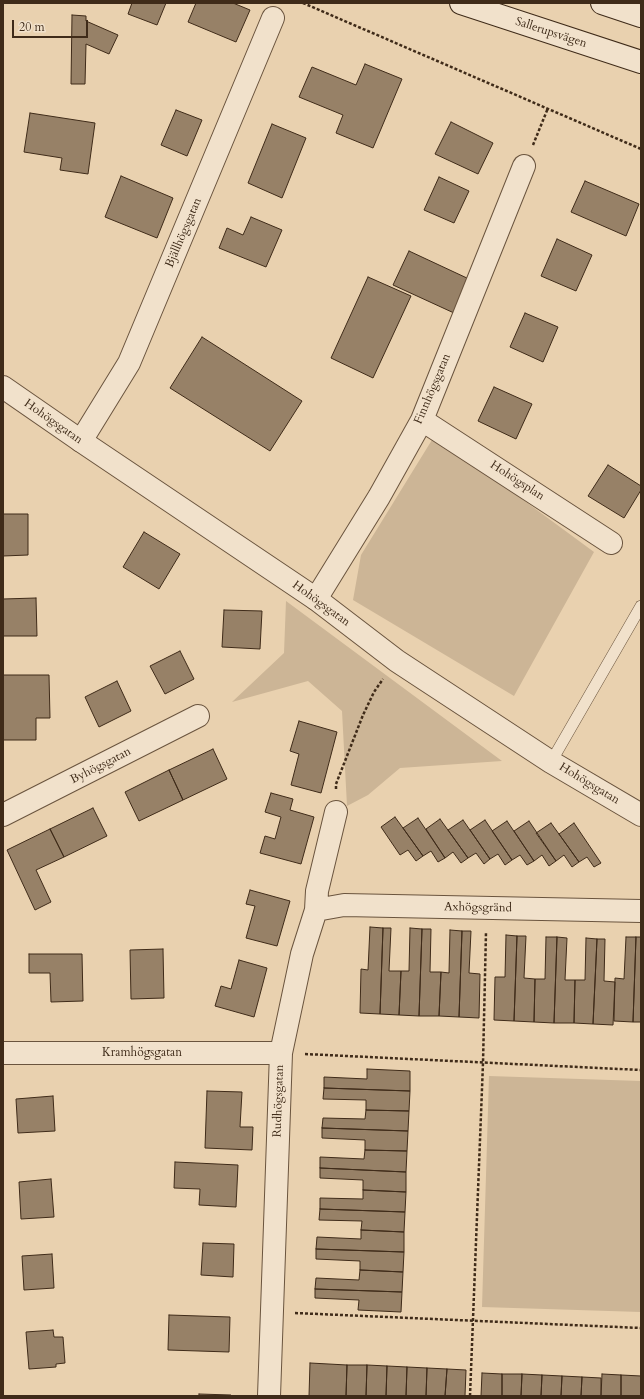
<!DOCTYPE html>
<html>
<head>
<meta charset="utf-8">
<style>
  body { margin:0 }
  #map { position:relative; width:644px; height:1399px; overflow:hidden; background:#e9d1af; font-family:Cardo,serif }
  canvas { display:block }
  .frame { position:absolute; inset:0; border:4px solid #3f2b19; pointer-events:none }
  .scale { position:absolute; left:12px; top:20px; width:76px; height:18px; box-sizing:border-box; border:2px solid #3f2b19; border-top:0; padding-left:5px; font-size:12px; line-height:14px; white-space:nowrap; color:#3f2b19; -webkit-text-stroke:3px #f1e1cb; paint-order:stroke }
</style>
</head>
<body>
<div id="map">
<canvas width="644" height="1399"></canvas>
<div class="frame"></div>
<div class="scale">20 m</div>
</div>
<script>
const g = document.querySelector('canvas').getContext('2d');
g.lineJoin = 'round';
function fillPath(path, color) {
  g.fillStyle = color;
  g.fill(path, 'evenodd');
}
function poly(rows) {
  const path = new Path2D();
  for (const r of rows) {
    path.moveTo(r[0], r[1]);
    for (let i = 2; i < r.length; i += 2) path.lineTo(r[i], r[i + 1]);
  }
  return path;
}
function stroke(path, color, width, dash) {
  g.strokeStyle = color;
  g.lineWidth = width;
  g.lineCap = dash ? 'butt' : 'round';
  g.setLineDash(dash || []);
  g.stroke(path);
}
function drawText(font, color, halo, rows, align = 'center') {
  g.font = font + ' Cardo,serif';
  g.lineWidth = 3;
  g.setLineDash([]);
  g.textBaseline = 'middle';
  g.strokeStyle = halo;
  g.fillStyle = color;
  for (const [text, x, y, turn = 0] of rows) {
    g.save();
    g.translate(x, y);
    g.rotate((+turn || 0) * Math.PI / 180);
    g.textAlign = isNaN(turn) ? turn : align;
    if (halo) g.strokeText(text, 0, 0);
    g.fillText(text, 0, 0);
    g.restore();
  }
}
fillPath(poly([
  [435,435,594,552,514,696,353,600,361,555],
  [286,601,502,761,400,768,368,795,347,806,342,711,308,681,232,702,284,653],
  [489,1076,641,1081,641,1312,482,1307]
]), '#ccb596');
const building = poly([
  [132,3,166,3,157,25,128,14,132,3],
  [196,3,233,3,250,10,236,42,188,22,196,3],
  [72,15,86,16,86,21,118,35,109,54,86,44,85,84,71,84,72,15],
  [365,64,402,79,373,148,336,133,343,115,299,97,312,67,356,85,365,64],
  [176,110,202,120,187,156,161,145,176,110],
  [30,113,95,123,88,174,60,170,62,158,24,152,30,113],
  [451,122,493,143,478,174,435,154,451,122],
  [272,124,306,138,282,198,248,183,272,124],
  [121,176,173,198,157,238,105,217,121,176],
  [439,177,469,191,454,223,424,210,439,177],
  [585,181,639,204,626,236,571,212,585,181],
  [251,217,282,230,266,267,219,248,227,228,243,235,251,217],
  [557,239,592,255,576,291,541,276,557,239],
  [409,251,469,279,454,313,393,285,409,251],
  [368,277,411,296,373,378,331,358,368,277],
  [525,313,558,327,543,362,510,347,525,313],
  [202,337,302,401,270,451,170,388,202,337],
  [494,387,532,404,516,439,478,421,494,387],
  [608,465,641,486,641,490,624,518,588,496,608,465],
  [3,514,28,514,28,555,3,556,3,514],
  [144,532,180,554,159,589,123,567,144,532],
  [36,598,37,636,3,636,3,599,36,598],
  [224,610,262,611,260,649,222,647,224,610],
  [180,651,194,679,165,694,150,666,180,651],
  [3,675,49,675,50,718,36,718,36,740,3,740,3,675],
  [117,681,131,711,99,727,85,697,117,681],
  [299,721,337,732,321,793,291,785,299,754,290,751,299,721],
  [213,749,227,779,183,800,169,770,213,749],
  [169,770,183,800,139,821,125,792,169,770],
  [271,793,293,799,290,810,314,817,301,864,260,853,265,836,275,839,281,817,265,812,271,793],
  [93,808,107,836,64,857,50,829,93,808],
  [395,817,423,856,416,861,408,850,400,855,381,827,395,817],
  [418,818,445,858,438,862,431,851,423,856,403,828,418,818],
  [440,819,468,858,461,863,453,852,445,858,426,829,440,819],
  [463,820,490,859,484,864,476,853,468,858,448,830,463,820],
  [485,820,512,860,505,865,498,854,490,859,470,830,485,820],
  [507,821,534,861,527,865,520,855,512,860,492,831,507,821],
  [529,821,556,861,549,866,542,855,534,861,514,831,529,821],
  [551,823,579,862,572,867,564,855,556,861,536,833,551,823],
  [574,823,601,863,594,867,587,857,579,862,559,834,574,823],
  [50,829,64,857,36,870,51,902,35,910,7,850,50,829],
  [250,890,290,901,277,946,246,938,255,906,246,904,250,890],
  [370,927,383,928,380,1014,360,1013,361,969,368,970,370,927],
  [383,928,391,928,389,971,401,971,399,1015,380,1014,383,928],
  [410,928,422,929,419,1016,399,1015,401,971,409,971,410,928],
  [422,929,431,929,430,972,441,972,439,1016,419,1016,422,929],
  [450,930,462,931,459,1017,439,1016,441,972,449,973,450,930],
  [462,931,471,931,469,973,480,974,479,1018,459,1017,462,931],
  [506,935,517,936,514,1021,494,1020,495,977,505,977,506,935],
  [517,936,526,936,524,978,535,979,534,1022,514,1021,517,936],
  [546,937,557,937,554,1023,534,1022,535,979,545,979,546,937],
  [557,937,567,938,565,980,575,980,574,1023,554,1023,557,937],
  [626,937,636,937,633,1022,614,1021,615,978,624,979,626,937],
  [636,937,641,937,641,1022,633,1022,636,937],
  [586,938,597,939,593,1024,574,1023,575,980,585,980,586,938],
  [597,939,605,939,604,981,615,982,613,1025,593,1024,597,939],
  [163,949,164,998,131,999,130,950,163,949],
  [29,954,82,954,83,1001,51,1002,50,973,29,973,29,954],
  [239,960,267,968,254,1017,215,1006,221,986,231,989,239,960],
  [367,1069,410,1071,410,1091,324,1088,324,1077,367,1079,367,1069],
  [324,1088,410,1091,409,1111,366,1110,366,1100,323,1099,324,1088],
  [207,1091,242,1092,240,1127,253,1127,252,1150,205,1148,207,1091],
  [53,1096,55,1131,18,1133,16,1099,53,1096],
  [366,1110,409,1111,408,1131,322,1128,323,1118,365,1119,366,1110],
  [322,1128,408,1131,407,1151,365,1150,365,1140,322,1138,322,1128],
  [365,1150,407,1151,406,1172,320,1168,320,1157,364,1159,365,1150],
  [175,1162,238,1165,236,1207,199,1205,200,1189,174,1188,175,1162],
  [320,1168,406,1172,406,1192,363,1190,363,1180,320,1178,320,1168],
  [51,1179,54,1217,21,1219,19,1182,51,1179],
  [363,1190,406,1192,405,1212,320,1209,320,1198,363,1199,363,1190],
  [320,1209,405,1212,404,1232,361,1230,362,1221,319,1220,320,1209],
  [361,1230,404,1232,404,1252,316,1249,317,1237,361,1239,361,1230],
  [203,1243,234,1244,233,1277,201,1275,203,1243],
  [316,1249,404,1252,403,1272,360,1270,360,1261,316,1259,316,1249],
  [52,1254,54,1288,24,1290,22,1256,52,1254],
  [360,1270,403,1272,402,1292,315,1289,316,1278,359,1280,360,1270],
  [315,1289,402,1292,401,1312,358,1310,359,1300,315,1298,315,1289],
  [169,1315,230,1317,229,1352,168,1350,169,1315],
  [53,1330,54,1337,63,1337,65,1363,56,1364,56,1367,29,1369,26,1332,53,1330],
  [310,1363,347,1365,346,1396,309,1396,310,1363],
  [347,1365,367,1365,366,1396,346,1396,347,1365],
  [367,1365,387,1366,386,1396,366,1396,367,1365],
  [387,1366,407,1367,406,1396,386,1396,387,1366],
  [407,1367,427,1368,426,1396,406,1396,407,1367],
  [427,1368,447,1369,445,1396,426,1396,427,1368],
  [447,1369,466,1370,465,1396,445,1396,447,1369],
  [482,1373,502,1374,502,1396,481,1396,482,1373],
  [502,1374,522,1374,521,1396,502,1396,502,1374],
  [522,1374,542,1375,541,1396,521,1396,522,1374],
  [602,1374,621,1375,621,1396,601,1396,602,1374],
  [542,1375,562,1376,561,1396,541,1396,542,1375],
  [621,1375,641,1376,641,1396,621,1396,621,1375],
  [562,1376,582,1377,581,1396,561,1396,562,1376],
  [582,1377,601,1378,601,1396,581,1396,582,1377],
  [199,1394,231,1395,231,1396,199,1396,199,1394]
]);
fillPath(building, '#978167');
stroke(building, '#3f2b19', 1);
const service = poly([
  [551,762,641,606]
]);
const minor = poly([
  [422,420,611,543],
  [81,441,129,363,273,18],
  [316,599,379,497,422,420,524,166],
  [3,815,198,716],
  [316,910,344,905,641,911],
  [3,1053,281,1053],
  [269,1396,281,1053,302,954,316,910,317,891,336,812]
]);
const tertiary = poly([
  [3,387,81,441,316,599,397,661,551,762,641,815]
]);
const secondary = poly([
  [461,3,641,62],
  [602,3,641,16]
]);
stroke(service, '#6a543e', 12);
stroke(minor, '#6a543e', 24);
stroke(tertiary, '#6a543e', 24);
stroke(secondary, '#3f2b19', 24);
stroke(poly([
  [303,3,641,149],
  [533,145,548,108],
  [336,789,336,784,363,715,374,692,383,679],
  [305,1054,641,1070],
  [295,1313,641,1328],
  [470,1396,483,1063,486,932]
]), '#3f2b19', 2.5, [3, 2]);
stroke(service, '#f1e1cb', 11);
stroke(minor, '#f1e1cb', 22);
stroke(tertiary, '#f1e1cb', 22);
stroke(secondary, '#f1e1cb', 22);
drawText('12px', '#3f2b19', '#f1e1cb', [
  ["Sallerupsvägen",551,33,18],
  ["Bjällhögsgatan",184,233,-67],
  ["Finnhögsgatan",433,389,-67],
  ["Hohögsgatan",53,422,35],
  ["Hohögsplan",517,481,33],
  ["Hohögsgatan",321,604,36],
  ["Byhögsgatan",101,766,-27],
  ["Hohögsgatan",589,784,31],
  ["Axhögsgränd",478,908,1],
  ["Kramhögsgatan",142,1053],
  ["Rudhögsgatan",279,1101,-88]
]);
</script>
</body>
</html>
